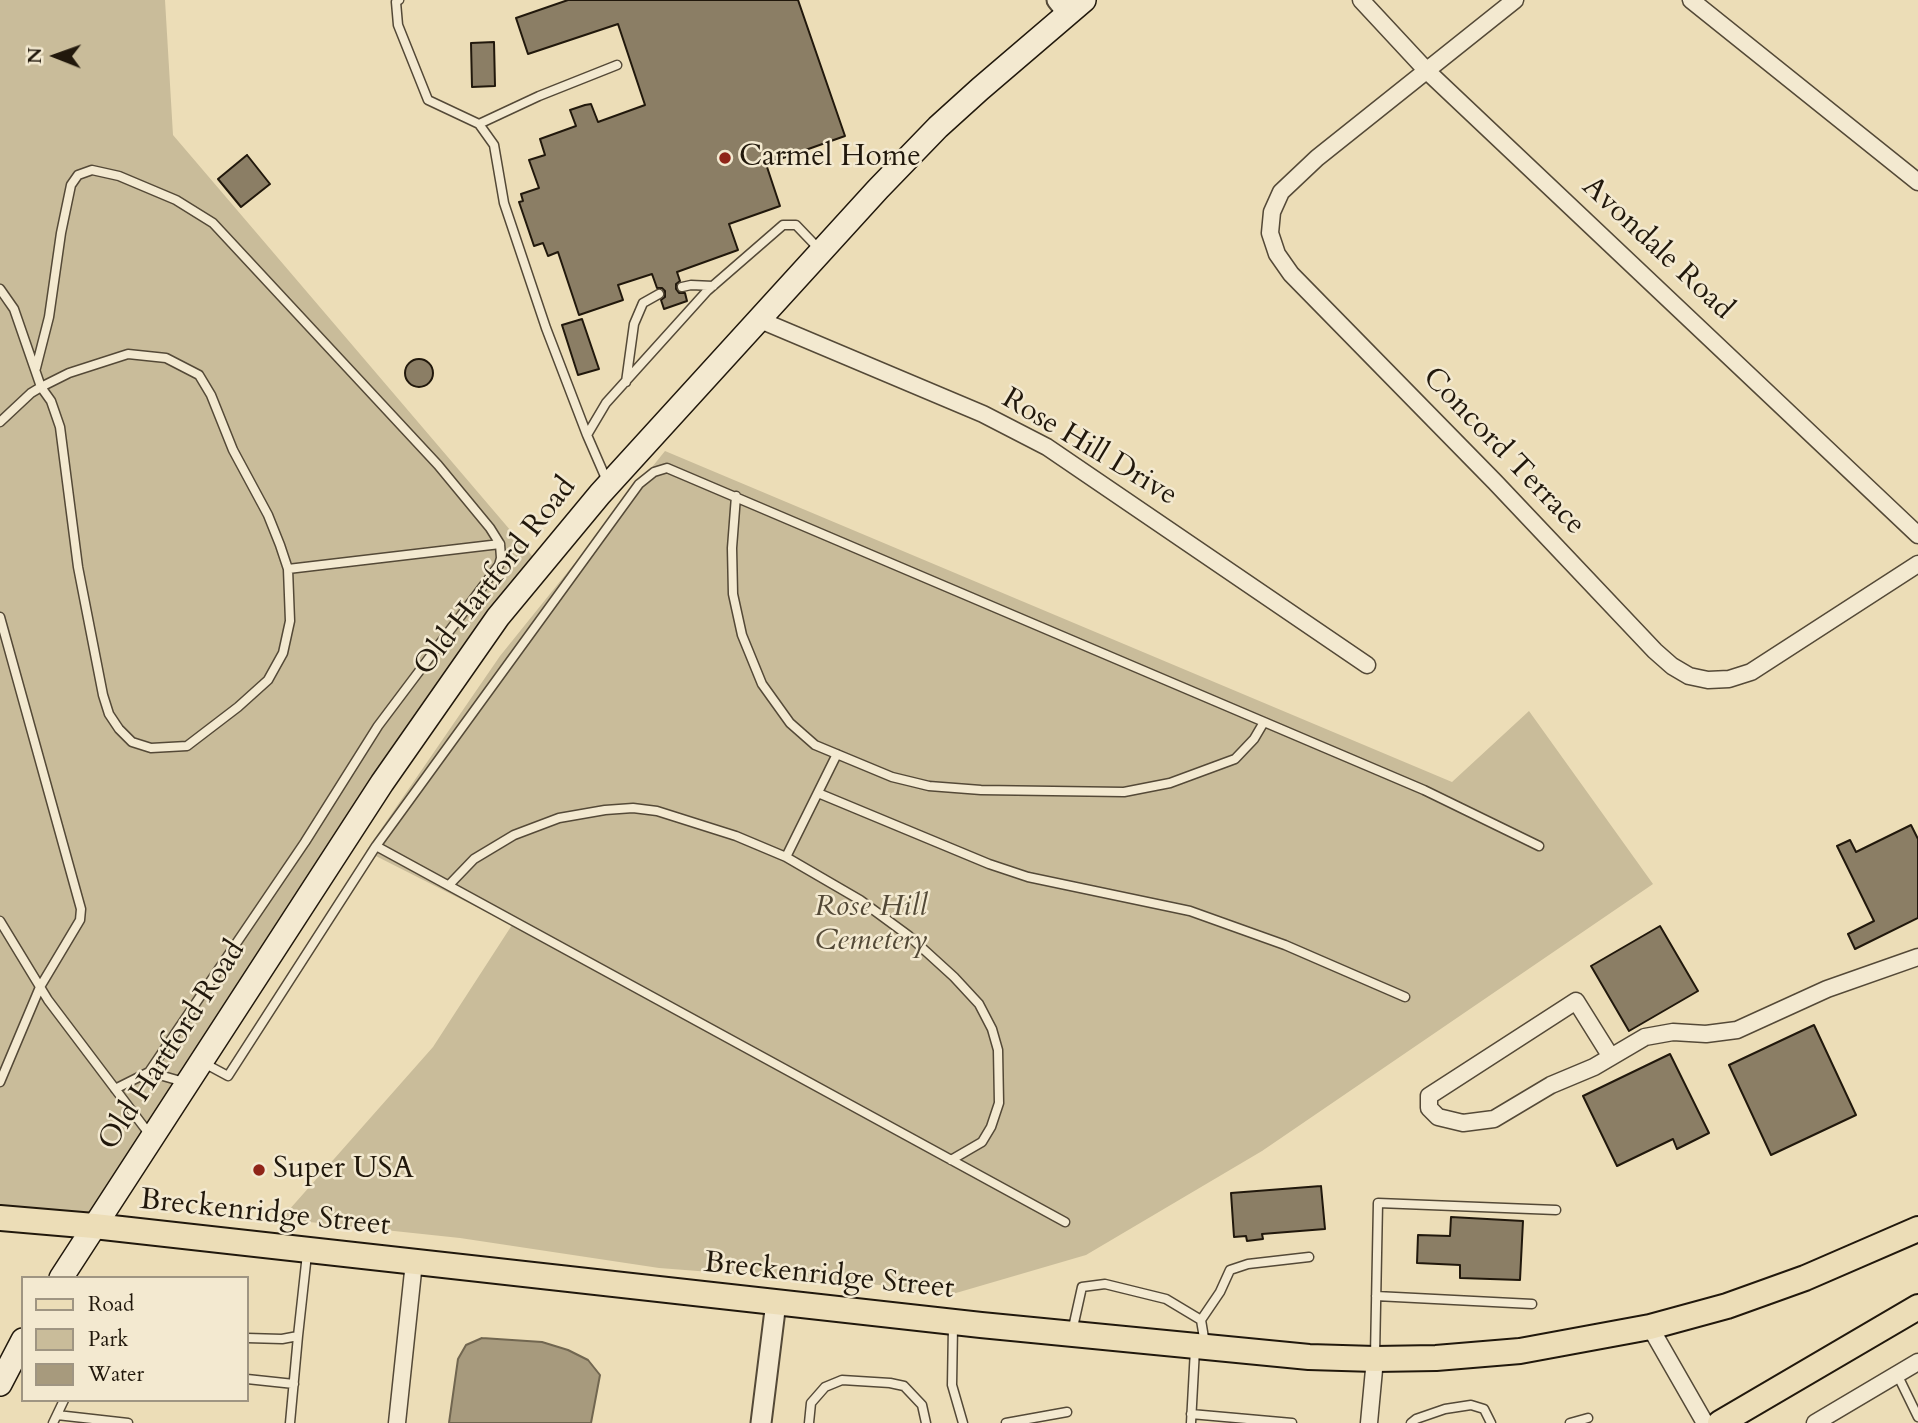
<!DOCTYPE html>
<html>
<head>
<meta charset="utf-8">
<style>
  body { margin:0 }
  #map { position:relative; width:1918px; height:1423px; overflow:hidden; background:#ecddb7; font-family:Cardo,serif }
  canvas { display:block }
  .legend { position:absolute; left:21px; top:1276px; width:228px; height:126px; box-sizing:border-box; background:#f3e9d0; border:2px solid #9f9582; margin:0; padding:9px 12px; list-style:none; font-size:21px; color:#21180c }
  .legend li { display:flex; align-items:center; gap:14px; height:35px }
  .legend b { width:35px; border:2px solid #9f9582 }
  .north { position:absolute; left:21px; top:21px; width:70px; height:70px; -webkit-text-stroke:5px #f3e9d0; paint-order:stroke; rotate:271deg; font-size:19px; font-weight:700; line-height:28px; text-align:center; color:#21180c }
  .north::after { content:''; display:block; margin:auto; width:24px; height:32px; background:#21180c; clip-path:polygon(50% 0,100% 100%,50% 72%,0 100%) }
</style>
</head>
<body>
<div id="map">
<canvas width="1918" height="1423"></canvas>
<ul class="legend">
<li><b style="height:9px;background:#ecddb7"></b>Road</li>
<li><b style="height:19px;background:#c9bc9a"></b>Park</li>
<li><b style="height:19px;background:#a79a7d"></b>Water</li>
</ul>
<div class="north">N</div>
</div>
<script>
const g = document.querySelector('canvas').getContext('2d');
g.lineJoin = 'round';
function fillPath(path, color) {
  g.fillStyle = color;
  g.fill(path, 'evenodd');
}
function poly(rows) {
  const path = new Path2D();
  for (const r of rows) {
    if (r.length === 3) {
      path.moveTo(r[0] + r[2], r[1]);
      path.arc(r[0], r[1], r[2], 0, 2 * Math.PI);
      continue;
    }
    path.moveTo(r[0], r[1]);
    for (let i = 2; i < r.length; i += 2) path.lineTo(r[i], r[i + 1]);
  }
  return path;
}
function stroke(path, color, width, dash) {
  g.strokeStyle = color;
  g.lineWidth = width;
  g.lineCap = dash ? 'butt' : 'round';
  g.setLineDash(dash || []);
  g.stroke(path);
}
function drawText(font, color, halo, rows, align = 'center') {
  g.font = font + ' Cardo,serif';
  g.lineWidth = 5;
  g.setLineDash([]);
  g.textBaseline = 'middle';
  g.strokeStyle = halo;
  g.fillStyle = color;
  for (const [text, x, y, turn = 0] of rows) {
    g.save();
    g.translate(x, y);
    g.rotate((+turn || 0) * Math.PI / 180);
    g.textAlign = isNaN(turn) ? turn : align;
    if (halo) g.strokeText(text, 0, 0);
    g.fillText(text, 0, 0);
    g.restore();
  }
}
fillPath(poly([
  [0,0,165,0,173,135,540,565,94,1226,0,1218],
  [665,451,1452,782,1529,711,1653,884,1262,1151,1086,1255,956,1293,905,1287,659,1268,460,1238,281,1219,433,1047,512,925,366,851,500,656]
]), '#c9bc9a');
const water = poly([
  [482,1338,542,1342,568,1350,588,1360,600,1375,591,1423,449,1423,458,1359,466,1345,482,1338]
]);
fillPath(water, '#a79a7d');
stroke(water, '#716650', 2);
const building = poly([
  [568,0,798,0,845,136,766,164,780,206,729,224,738,250,677,272,680,281,676,284,676,289,679,293,685,293,687,301,664,309,661,300,665,297,665,291,662,288,657,288,652,274,618,285,623,300,579,315,558,252,548,256,543,243,534,246,519,202,523,201,521,194,539,188,529,160,545,155,540,139,576,126,570,110,585,105,591,104,598,122,645,105,618,24,528,54,516,18,568,0],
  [494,42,495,86,472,87,471,43,494,42],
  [247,155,270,184,241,207,218,179,247,155],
  [582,319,599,369,578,375,562,325,582,319],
  [419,373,14],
  [1911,825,1918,839,1918,918,1855,949,1848,934,1874,921,1837,846,1850,840,1856,852,1911,825],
  [1660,926,1698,991,1629,1031,1591,966,1660,926],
  [1814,1025,1856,1115,1771,1155,1729,1065,1814,1025],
  [1670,1054,1709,1133,1677,1149,1673,1139,1617,1166,1583,1096,1670,1054],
  [1321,1186,1325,1229,1262,1234,1263,1239,1247,1241,1246,1236,1234,1237,1231,1193,1321,1186],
  [1451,1217,1523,1221,1520,1280,1460,1278,1460,1265,1417,1263,1418,1235,1450,1236,1451,1217]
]);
fillPath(building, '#8b7e65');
stroke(building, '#21180c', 2);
const service = poly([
  [399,0,396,2,398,25,428,100,479,124,494,145,504,203,546,328,587,435],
  [479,124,539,96,617,65],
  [682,287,691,285,713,286],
  [0,289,14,309,41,387,51,401,60,427,78,567,103,695,109,714,119,729,132,742,151,748,187,746,238,707,268,680,283,653,290,621,288,569,280,545,268,515,233,450,211,395,199,375,166,358,128,354,69,373,41,387,31,393,0,422],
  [36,368,49,317,61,233,71,185,78,175,92,170,119,176,176,200,213,223,438,465,490,528,500,544],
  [626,382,634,324,643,303,659,294],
  [607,481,587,435,606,403,707,291,783,225,796,225,819,249],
  [736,496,732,548,733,594,742,635,762,684,790,723,815,745,892,777,929,786,981,790,1124,792,1170,783,1235,759,1254,739,1264,722],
  [0,617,81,909,80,920,40,987,0,1082],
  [818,793,989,864,1028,877,1190,911,1285,945,1405,997],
  [376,846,639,484,654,472,667,468,1424,790,1539,846],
  [786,857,837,754],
  [449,885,474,859,514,835,559,818,605,810,633,808,657,811,736,836,786,857,860,900,909,936,954,977,979,1004,992,1029,998,1050,999,1103,991,1127,982,1142,951,1160],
  [0,921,48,1000,150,1135],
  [202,1062,228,1076,376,846,1065,1222],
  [149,1072,305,842,378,726,499,565,501,558,500,544,288,569],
  [115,1089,149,1072,184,1082],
  [1376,1296,1532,1304],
  [1201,1320,1220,1292,1230,1270,1248,1264,1309,1257],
  [953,1326,952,1385,963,1423],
  [1072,1332,1082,1287,1105,1284,1166,1299,1201,1320,1205,1344],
  [247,1338,282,1339,298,1336,307,1254],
  [1375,1356,1378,1203,1556,1210],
  [1897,1374,1918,1417],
  [247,1379,294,1384],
  [1191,1414,1292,1423],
  [57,1415,128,1423],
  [53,1423,64,1400],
  [290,1423,298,1336],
  [809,1423,811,1403,825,1387,842,1380,890,1383,904,1386,922,1405,926,1423],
  [1006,1423,1067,1412],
  [1191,1423,1195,1349],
  [1411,1423,1416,1419,1445,1409,1471,1405,1484,1409,1491,1423],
  [1570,1423,1588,1418]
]);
const minor = poly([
  [1361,0,1427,71,1918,535],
  [1515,0,1317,158,1281,192,1272,212,1270,233,1277,254,1291,274,1495,482,1655,651,1672,666,1689,676,1708,680,1729,679,1751,672,1918,564],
  [1691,0,1918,182],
  [760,320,983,414,1047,447,1367,665],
  [1611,1057,1576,1001,1429,1096,1429,1108,1438,1117,1463,1123,1494,1119,1551,1085,1594,1067,1645,1037,1673,1032,1706,1034,1737,1030,1827,989,1918,957],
  [1650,1327,1705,1423],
  [397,1423,414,1262],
  [1369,1423,1375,1359],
  [1815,1423,1918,1362]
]);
const tertiary = poly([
  [1057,0,1068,14],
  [761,1423,776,1302]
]);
const secondary = poly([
  [61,1278,382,783,498,617,600,494,878,189,938,127,980,89,1084,0],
  [0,1384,23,1340]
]);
const primary = poly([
  [0,1218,94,1226,981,1325,1309,1357,1375,1359,1436,1358,1520,1351,1650,1327,1727,1306,1805,1278,1918,1229],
  [1720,1423,1918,1307]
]);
stroke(service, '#544937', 11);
stroke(minor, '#544937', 19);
stroke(tertiary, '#544937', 23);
stroke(secondary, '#21180c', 26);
stroke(primary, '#21180c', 28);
stroke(service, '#f3e9d0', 8);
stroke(minor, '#f3e9d0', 16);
stroke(tertiary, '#f3e9d0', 19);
stroke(secondary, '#f3e9d0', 23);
stroke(primary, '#ecddb7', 24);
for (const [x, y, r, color] of [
  [725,158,7,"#8f2418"],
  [259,1170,7,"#8f2418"]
]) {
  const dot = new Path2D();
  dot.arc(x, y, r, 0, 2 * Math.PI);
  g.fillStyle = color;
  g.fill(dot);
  stroke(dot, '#f3e9d0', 2.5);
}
drawText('30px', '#21180c', '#f3e9d0', [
  ["Carmel Home",739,158],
  ["Super USA",273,1170]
], 'left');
drawText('30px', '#21180c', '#f3e9d0', [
  ["Avondale Road",1657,249,43],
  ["Rose Hill Drive",1089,448,31],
  ["Concord Terrace",1503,452,46],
  ["Old Hartford Road",496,577,-52],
  ["Old Hartford Road",173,1046,-57],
  ["Breckenridge Street",265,1214,6],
  ["Breckenridge Street",829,1277,6]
]);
drawText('italic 30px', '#534937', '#f3e9d0', [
  ["Rose Hill",871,908],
  ["Cemetery",871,942]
]);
</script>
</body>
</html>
